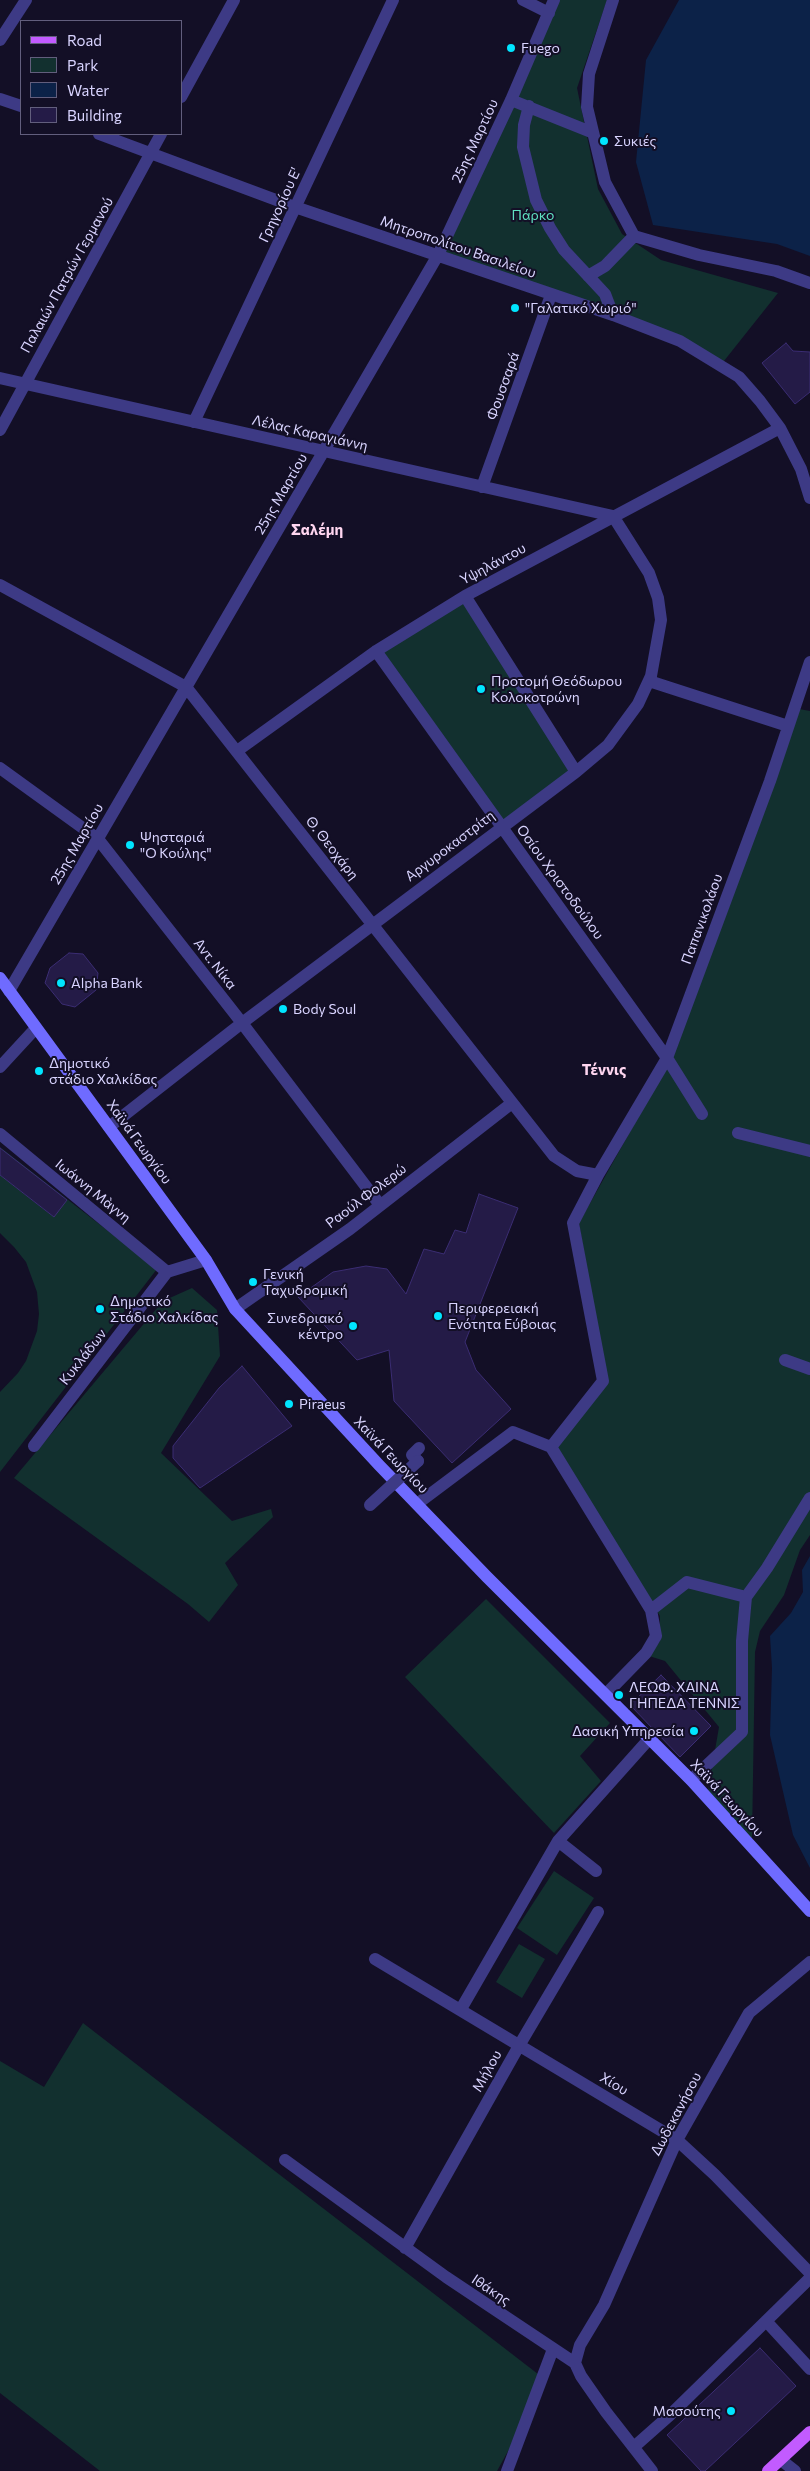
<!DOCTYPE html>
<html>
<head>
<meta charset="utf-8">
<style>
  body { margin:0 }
  #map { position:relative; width:810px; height:2471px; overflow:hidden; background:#130f26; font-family:Commissioner,sans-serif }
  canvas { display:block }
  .legend { position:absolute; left:20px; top:20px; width:162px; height:115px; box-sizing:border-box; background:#130f26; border:1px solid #625e7d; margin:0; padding:6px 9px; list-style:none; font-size:15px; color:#d9d4ff }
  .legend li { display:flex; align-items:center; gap:10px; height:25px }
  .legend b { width:25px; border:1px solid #625e7d }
</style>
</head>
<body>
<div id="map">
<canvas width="810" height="2471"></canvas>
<ul class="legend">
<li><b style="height:6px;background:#c25bff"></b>Road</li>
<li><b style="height:14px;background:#12302f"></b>Park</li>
<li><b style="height:14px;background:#0c2248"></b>Water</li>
<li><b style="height:14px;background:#241b47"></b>Building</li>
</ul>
</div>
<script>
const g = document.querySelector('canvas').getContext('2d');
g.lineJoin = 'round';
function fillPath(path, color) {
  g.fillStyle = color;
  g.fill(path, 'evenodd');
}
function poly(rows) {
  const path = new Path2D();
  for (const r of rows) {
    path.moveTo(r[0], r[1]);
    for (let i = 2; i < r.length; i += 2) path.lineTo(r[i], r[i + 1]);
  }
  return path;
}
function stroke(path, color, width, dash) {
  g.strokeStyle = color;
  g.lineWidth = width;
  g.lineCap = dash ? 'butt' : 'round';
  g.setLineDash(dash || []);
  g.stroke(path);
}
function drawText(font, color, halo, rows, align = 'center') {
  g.font = font + ' Commissioner,sans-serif';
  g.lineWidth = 4;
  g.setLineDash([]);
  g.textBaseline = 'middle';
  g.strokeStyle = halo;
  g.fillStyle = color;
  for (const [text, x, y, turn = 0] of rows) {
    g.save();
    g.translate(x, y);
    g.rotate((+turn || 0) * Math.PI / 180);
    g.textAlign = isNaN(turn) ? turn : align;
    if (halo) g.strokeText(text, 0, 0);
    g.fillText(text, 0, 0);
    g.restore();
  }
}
fillPath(poly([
  [554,0,607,0,577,88,598,189,622,234,661,260,778,293,720,366,680,341,438,255],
  [465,596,576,772,501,826,376,651],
  [799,709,810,711,810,1535,800,1550,784,1595,760,1631,755,1652,752,1839,708,1791,719,1727,665,1661,649,1656,660,1641,660,1616,556,1446,606,1382,579,1223,673,1055],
  [0,1147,157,1269,0,1472,0,1392,18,1373,26,1361,37,1331,39,1314,37,1292,26,1262,14,1247,0,1233,0,1175,54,1217],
  [192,1288,217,1310,220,1356,161,1453,232,1521,271,1509,273,1517,225,1563,238,1585,209,1622,188,1604,14,1478,163,1301],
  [486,1599,610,1723,580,1756,601,1781,554,1833,405,1677],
  [554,1871,594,1898,557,1955,517,1928],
  [519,1944,545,1959,522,1998,496,1982],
  [83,2023,547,2381,497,2471,100,2471,0,2393,0,2061,44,2087]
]), '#12302f');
fillPath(poly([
  [679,0,810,0,810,256,777,244,653,225,636,162,646,60],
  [810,1556,810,1868,793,1835,770,1735,772,1668,770,1636,791,1613,803,1592,802,1570]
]), '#0c2248');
const building = poly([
  [786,343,793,351,810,352,810,392,795,404,762,363,786,343],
  [69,953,83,954,98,973,96,990,75,1007,62,1004,45,983,50,968,69,953],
  [0,1148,67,1200,54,1217,0,1175,0,1148],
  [479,1194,518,1208,465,1342,476,1370,511,1409,452,1463,394,1401,389,1350,357,1360,298,1297,333,1272,366,1266,387,1269,406,1294,424,1249,444,1254,455,1230,466,1233,479,1194],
  [242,1366,292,1426,200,1488,173,1458,173,1446,219,1388,242,1366],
  [661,1675,711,1726,680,1757,630,1705,661,1675],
  [760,2348,796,2386,705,2471,701,2471,667,2435,760,2348]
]);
fillPath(building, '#241b47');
stroke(building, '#3b2d73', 1);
stroke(poly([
  [523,0,549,13],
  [613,0,589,74,587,107,605,182,634,236,699,255,776,271,810,283],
  [0,40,26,0],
  [181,97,234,0],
  [0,99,21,106],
  [511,100,591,132],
  [529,106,524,125,523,147,536,200,550,228,564,250,605,294,613,315],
  [99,134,295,207,613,315,680,341,739,377,760,401,780,428,801,469,810,498],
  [588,276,605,266,634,236],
  [0,378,613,516,649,573,658,598,661,620,651,676,638,704,608,745,576,772,242,1023,109,1127],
  [194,422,393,0],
  [0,430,161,134],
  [482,487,551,295],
  [0,585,186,687,554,1156,577,1171,598,1175],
  [465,596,576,772],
  [376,651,667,1058,702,1114],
  [649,681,788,726],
  [237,751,376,651,465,596,780,428],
  [0,768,98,839,242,1023,380,1205],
  [9,991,438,255,511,100,554,0],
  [0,1067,35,1029],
  [738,1133,810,1151],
  [0,1134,167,1272],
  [235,1309,350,1229,512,1103],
  [785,1360,810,1369],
  [34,1446,167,1272,206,1260],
  [551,1447,603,1381,573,1223,598,1175,667,1058,770,781,810,662],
  [418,1461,412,1455,419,1448],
  [417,1504,513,1432,551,1447,651,1610,656,1636,646,1653,606,1694],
  [651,1610,687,1582,746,1597,767,1568,810,1498],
  [691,1780,742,1732,742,1641,746,1597],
  [558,1841,596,1871],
  [375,1959,677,2140,715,2175,810,2273],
  [461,2009,558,1841,650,1738],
  [285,2160,446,2277,575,2363,581,2376,606,2412,652,2471],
  [405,2248,520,2044,598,1912],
  [766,2321,810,2369],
  [575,2363,580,2345,604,2305,677,2140,749,2013,810,1962],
  [635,2446,670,2415,810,2278],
  [781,2460,795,2471],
  [507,2471,553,2349]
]), '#3d3a85', 12);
stroke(poly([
  [0,978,206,1260,235,1309,379,1465,487,1577,691,1780,810,1911]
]), '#6f6bff', 12);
stroke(poly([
  [768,2471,810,2432]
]), '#c25bff', 12);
stroke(poly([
  [370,1505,418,1461]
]), '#3d3a85', 12);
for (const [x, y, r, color] of [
  [511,48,5,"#00e5ff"],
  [604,141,5,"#00e5ff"],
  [515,308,5,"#00e5ff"],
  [481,689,5,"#00e5ff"],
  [130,845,5,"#00e5ff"],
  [61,983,5,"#00e5ff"],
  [283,1009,5,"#00e5ff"],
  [39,1071,5,"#00e5ff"],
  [253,1282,5,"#00e5ff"],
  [100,1309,5,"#00e5ff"],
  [438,1316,5,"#00e5ff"],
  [353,1326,5,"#00e5ff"],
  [289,1404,5,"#00e5ff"],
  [619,1695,5,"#00e5ff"],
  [694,1731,5,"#00e5ff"],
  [731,2411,5,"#00e5ff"]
]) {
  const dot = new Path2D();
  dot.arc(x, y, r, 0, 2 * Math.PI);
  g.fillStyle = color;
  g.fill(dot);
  stroke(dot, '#130f26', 2);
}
drawText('14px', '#d9d4ff', '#130f26', [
  ["Fuego",521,48],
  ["Συκιές",614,141],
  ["\"Γαλατικό Χωριό\"",525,308],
  ["Προτομή Θεόδωρου",491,681],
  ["Κολοκοτρώνη",491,697],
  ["Ψησταριά",140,837],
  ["\"Ο Κούλης\"",140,853],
  ["Alpha Bank",71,983],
  ["Body Soul",293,1009],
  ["Δημοτικό",49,1063],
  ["στάδιο Χαλκίδας",49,1079],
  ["Γενική",263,1274],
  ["Ταχυδρομική",263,1290],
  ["Δημοτικό",110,1301],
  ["Στάδιο Χαλκίδας",110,1317],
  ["Περιφερειακή",448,1308],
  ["Ενότητα Εύβοιας",448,1324],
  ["Συνεδριακό",343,1318,"right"],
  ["κέντρο",343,1334,"right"],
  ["Piraeus",299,1404],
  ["ΛΕΩΦ. ΧΑΙΝΑ",629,1687],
  ["ΓΗΠΕΔΑ ΤΕΝΝΙΣ",629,1703],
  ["Δασική Υπηρεσία",684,1731,"right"],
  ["Μασούτης",721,2411,"right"]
], 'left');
drawText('14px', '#d9d4ff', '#130f26', [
  ["25ης Μαρτίου",475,141,-65],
  ["Γρηγορίου Ε'",280,205,-65],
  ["Μητροπολίτου Βασιλείου",458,247,19],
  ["Παλαιών Πατρών Γερμανού",67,275,-61],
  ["Φουσσαρά",503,386,-70],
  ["Λέλας Καραγιάννη",310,433,13],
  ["25ης Μαρτίου",281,494,-60],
  ["Υψηλάντου",493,564,-28],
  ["25ης Μαρτίου",77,844,-60],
  ["Αργυροκαστρίτη",450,846,-37],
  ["Θ. Θεοχάρη",332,848,52],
  ["Οσίου Χριστοδούλου",560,882,54],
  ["Παπανικολάου",702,919,-70],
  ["Αντ. Νίκα",215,964,52],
  ["Χαϊνά Γεωργίου",139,1142,54],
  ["Ιωάννη Μὰγνη",93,1191,39],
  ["Ραούλ Φολερώ",366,1196,-37],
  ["Κυκλάδων",83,1357,-52],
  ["Χαϊνά Γεωργίου",391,1455,46],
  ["Χαϊνά Γεωργίου",727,1798,47],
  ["Μήλου",487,2071,-61],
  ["Χίου",614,2084,31],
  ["Δωδεκανήσου",676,2114,-62],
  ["Ιθάκης",491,2290,34]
]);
drawText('14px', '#5fe0c0', '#130f26', [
  ["Πάρκο",533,215]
]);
drawText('bold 15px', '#ffd6f0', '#130f26', [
  ["Σαλέμη",317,530],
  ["Τέννις",604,1070]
]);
</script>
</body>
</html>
